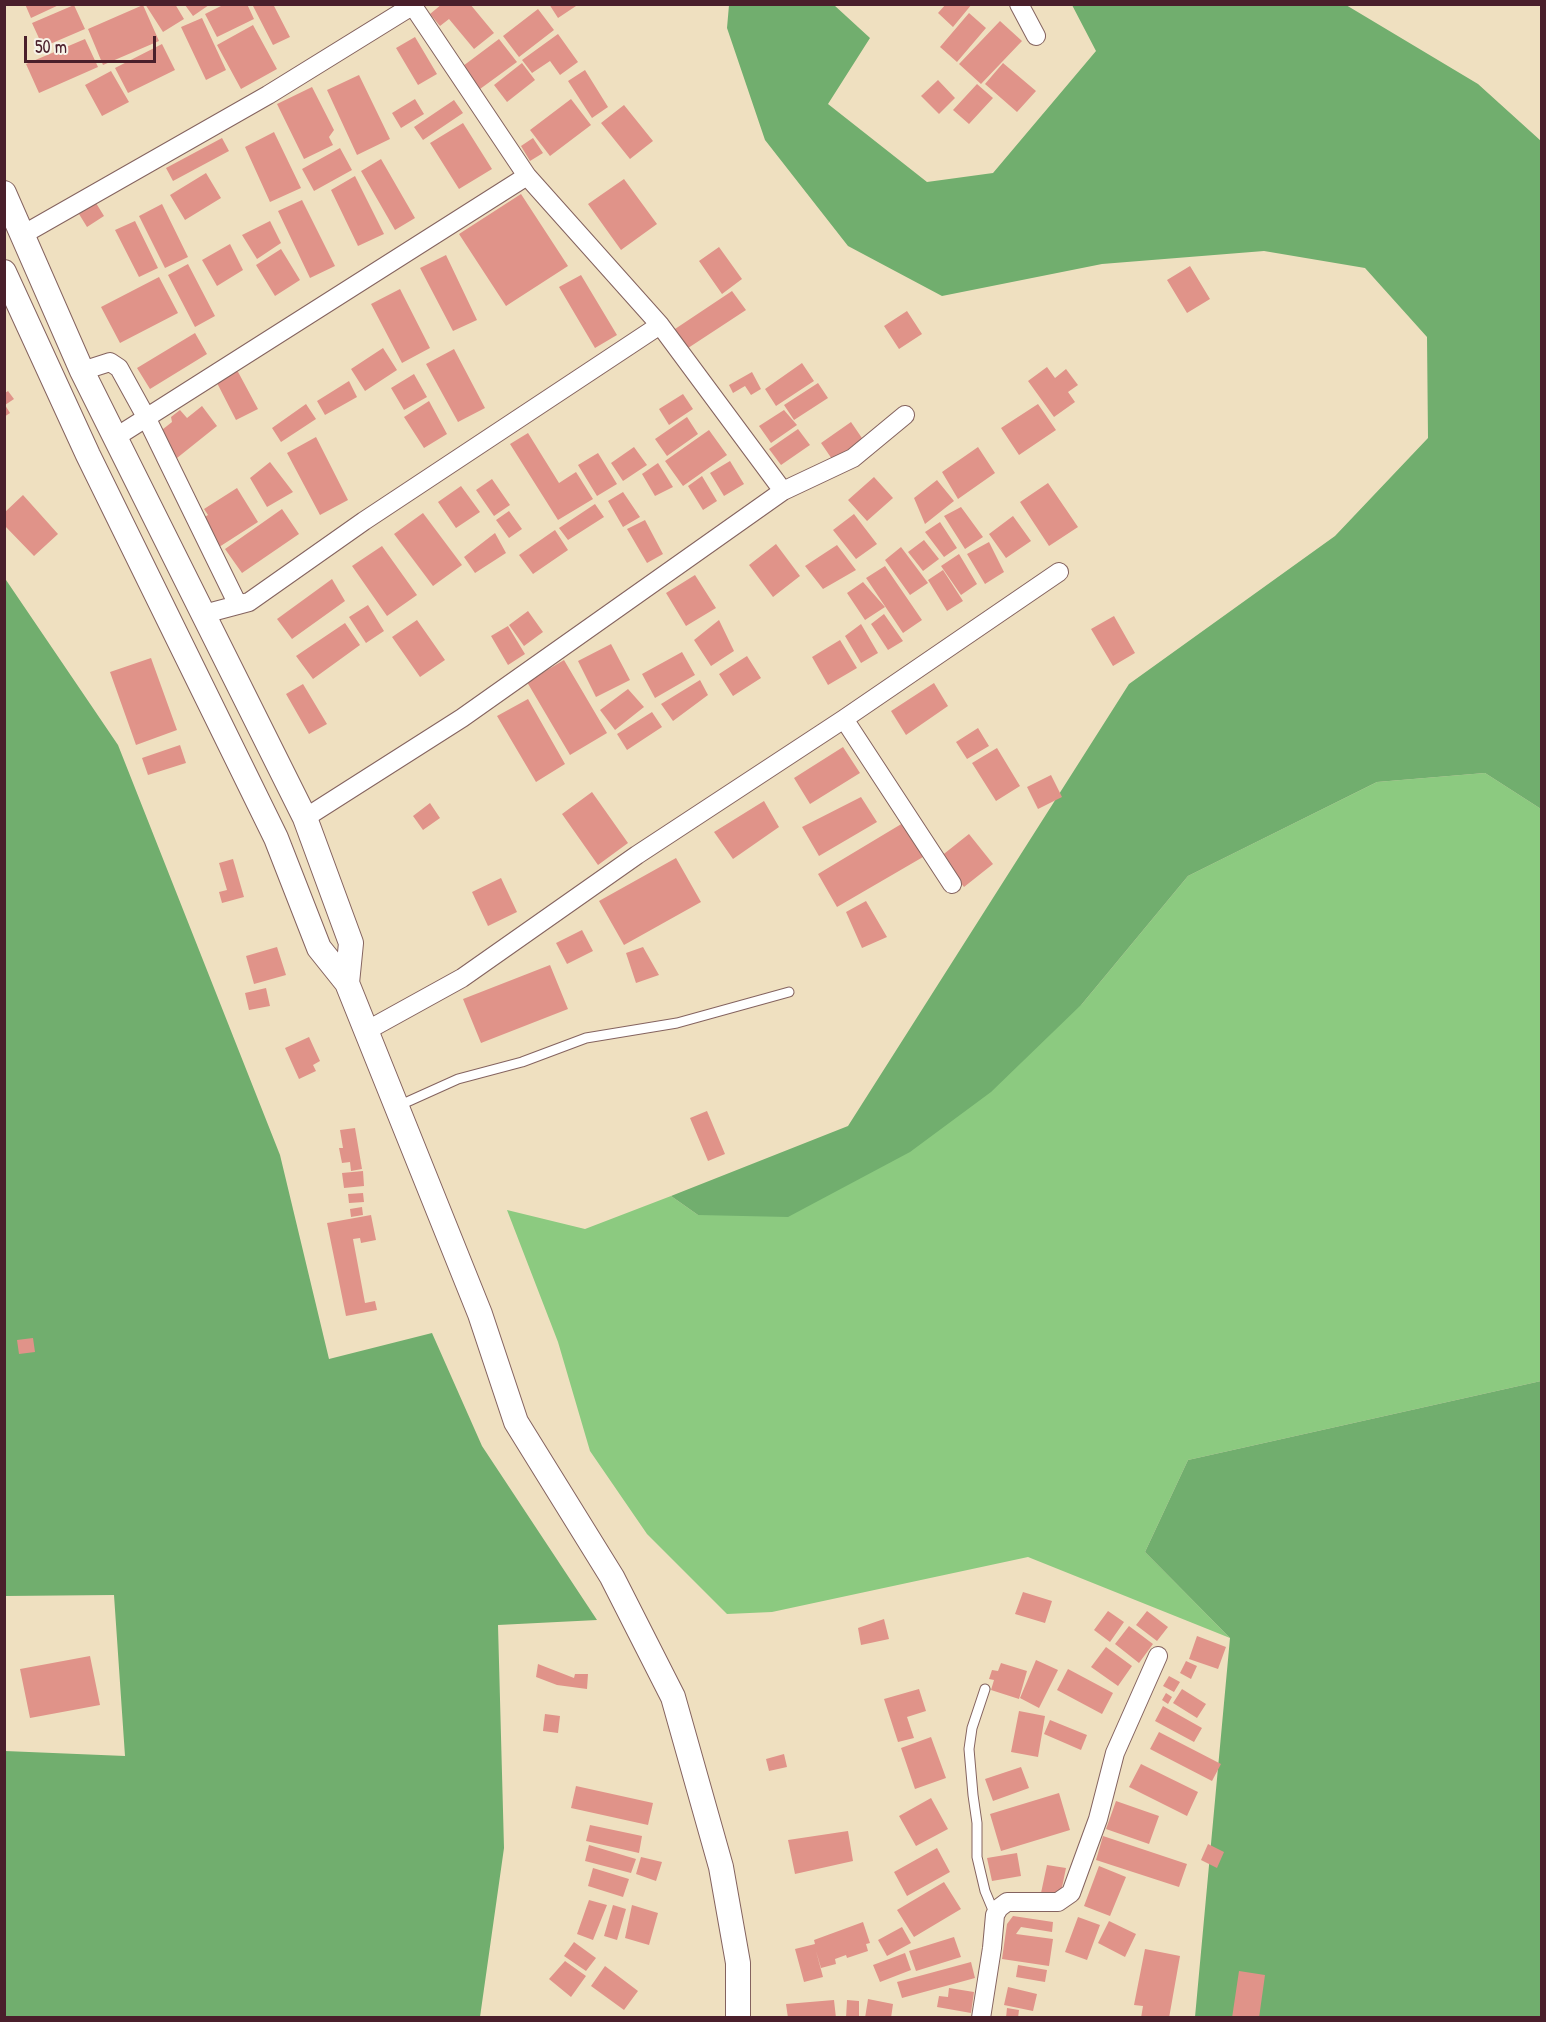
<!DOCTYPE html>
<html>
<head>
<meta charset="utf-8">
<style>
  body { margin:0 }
  #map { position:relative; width:1546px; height:2022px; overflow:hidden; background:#efe0c0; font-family:"Patrick Hand",sans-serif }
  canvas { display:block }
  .frame { position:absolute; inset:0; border:6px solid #4a1f2b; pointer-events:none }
  .scale { position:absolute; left:24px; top:36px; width:132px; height:27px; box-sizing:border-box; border:3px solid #4a1f2b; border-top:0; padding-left:8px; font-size:18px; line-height:21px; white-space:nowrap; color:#4a1f2b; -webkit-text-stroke:4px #f7f3e8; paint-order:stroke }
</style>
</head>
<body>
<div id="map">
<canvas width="1546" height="2022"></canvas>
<div class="frame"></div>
<div class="scale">50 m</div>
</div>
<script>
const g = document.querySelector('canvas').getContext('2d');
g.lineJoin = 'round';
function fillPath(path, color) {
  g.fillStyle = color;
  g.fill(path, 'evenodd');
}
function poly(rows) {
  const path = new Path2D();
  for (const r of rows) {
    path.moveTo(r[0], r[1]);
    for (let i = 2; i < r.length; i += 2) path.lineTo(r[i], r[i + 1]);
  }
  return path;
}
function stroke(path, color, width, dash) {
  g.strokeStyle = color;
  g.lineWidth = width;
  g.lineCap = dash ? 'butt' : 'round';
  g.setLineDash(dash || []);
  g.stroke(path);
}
fillPath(poly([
  [1485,773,1541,809,1541,1381,1188,1460,1145,1552,1230,1638,1028,1557,772,1612,727,1614,647,1534,590,1451,558,1342,507,1210,585,1229,671,1196,698,1215,1082,1004,1188,876,1377,782]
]), '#8cca80');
fillPath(poly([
  [729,5,834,5,870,38,828,104,927,182,993,173,1096,51,1072,5,1346,5,1478,84,1541,141,1541,809,1485,773,1377,782,1188,876,1082,1004,991,1092,910,1152,788,1217,698,1215,671,1196,848,1126,1129,684,1335,536,1428,438,1427,337,1365,268,1264,251,1102,264,942,296,848,246,765,140,727,28],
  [4,577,118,745,280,1155,329,1359,432,1333,482,1446,597,1620,498,1625,504,1848,480,2017,5,2017,5,1751,125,1756,114,1595,5,1596],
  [1541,1381,1541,2017,1195,2017,1230,1638,1145,1552,1188,1460]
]), '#71ae6e');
fillPath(poly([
  [25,4,61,4,31,18],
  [145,4,175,4,184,19,163,32],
  [225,4,247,4,254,19,217,37,205,14],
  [252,4,273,4,290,37,273,45],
  [442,4,470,4,494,33,474,49,449,19,440,26,430,14],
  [549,4,579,4,558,18],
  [946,4,972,4,953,27,938,13],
  [74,5,85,29,43,47,32,23],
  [143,5,159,41,103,65,88,29],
  [185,5,209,5,193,16],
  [538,9,554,30,519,57,503,36],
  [969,13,986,28,957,62,940,47],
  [202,18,226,70,206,80,181,27],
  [1000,21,1022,41,981,84,959,64],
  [253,25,277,69,241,89,217,45],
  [558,34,578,62,560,75,550,61,532,73,522,60],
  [415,37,437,74,418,85,396,48],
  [85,39,98,67,39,93,26,64],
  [499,39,517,62,480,89,463,66],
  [162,44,175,70,128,93,115,68],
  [522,63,535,80,507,102,494,85],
  [1003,63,1036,91,1017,112,985,84],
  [585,70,608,107,592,118,568,81],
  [111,71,129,102,102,116,85,85],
  [359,75,390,139,357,155,327,90],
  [938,80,955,98,939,114,921,96],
  [977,84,993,98,969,124,953,110],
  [312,87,334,130,329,137,333,145,304,159,277,104],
  [415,99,424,114,401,128,392,113],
  [571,99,591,125,550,156,530,130],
  [454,100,463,113,423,140,414,127],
  [624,105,653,141,630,159,601,123],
  [463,123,492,169,459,189,430,143],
  [274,132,301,188,270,202,245,147],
  [222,138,229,151,173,181,166,168],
  [533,138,543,153,530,161,521,146],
  [340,148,352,170,314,191,302,169],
  [381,159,415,218,395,230,361,171],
  [206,173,221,198,185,220,170,195],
  [355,176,384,234,358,246,331,190],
  [624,179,657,224,621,250,588,204],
  [521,194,568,266,506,306,459,234],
  [302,200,335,266,310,278,278,211],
  [96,203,104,216,87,227,79,214],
  [162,204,188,257,165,268,139,216],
  [135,221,158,268,139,277,115,230],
  [270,221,281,243,257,259,242,235],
  [230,244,243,270,217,286,202,260],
  [719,247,742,279,722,294,699,261],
  [281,249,300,280,275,296,256,265],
  [446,255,477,320,453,331,420,268],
  [188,264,215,316,195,327,168,275],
  [1190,266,1210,299,1187,313,1167,280],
  [581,275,617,335,595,348,559,287],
  [159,277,178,313,120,343,101,307],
  [400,289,430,348,402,363,371,304],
  [732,291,746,310,682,352,669,333],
  [907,311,922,334,899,349,884,326],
  [195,333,207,354,150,389,137,368],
  [383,348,397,370,365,391,351,369],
  [454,349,485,408,458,422,426,364],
  [802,363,814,381,776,406,765,389],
  [1047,367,1055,378,1066,369,1078,385,1068,392,1075,402,1054,417,1028,381],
  [237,370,258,409,236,420,216,381],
  [752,372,761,389,751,395,745,386,733,393,729,385],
  [414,374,427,397,404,410,391,388],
  [349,381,357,397,325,415,317,401],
  [818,383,828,398,794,420,784,405],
  [8,391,14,399,5,405,10,413,4,417,5,393],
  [683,394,693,409,669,425,659,409],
  [429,401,447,434,424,448,404,417],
  [306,404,316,419,281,442,272,428],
  [1038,404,1056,430,1019,455,1001,428],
  [202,406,217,426,177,458,158,433,172,422,171,417,180,410,187,418],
  [784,410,797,425,771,443,759,426],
  [687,417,698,434,667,456,655,439],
  [851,422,864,441,834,462,821,443],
  [798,429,810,445,781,465,769,449],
  [709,430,727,455,683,486,665,461],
  [528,433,559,483,576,472,593,499,558,520,510,444],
  [316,437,348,500,320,515,287,453],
  [634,447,647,465,623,481,611,463],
  [978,447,995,473,958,499,942,472],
  [598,453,617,484,597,496,578,465],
  [730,461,744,484,724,496,710,473],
  [270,462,293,492,267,507,250,478],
  [658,463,673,487,655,496,642,474],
  [702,476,717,501,703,510,688,486],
  [874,477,893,498,867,521,848,500],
  [492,479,510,505,494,516,476,490],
  [937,480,954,501,925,524,914,498],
  [1048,483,1078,527,1049,546,1020,502],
  [461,486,480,512,456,528,438,502],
  [237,488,258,522,216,549,198,521,208,515,204,509],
  [623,492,640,517,623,527,608,501],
  [23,495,58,534,34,556,4,525,4,513],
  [595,504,604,517,568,540,559,528],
  [961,507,983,537,965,549,944,516],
  [282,509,299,534,242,573,225,549],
  [509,511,522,529,509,538,496,520],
  [423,513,462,565,433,586,394,534],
  [854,514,877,544,856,559,833,530],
  [1013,516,1031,541,1006,558,989,534],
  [645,520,663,554,647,563,627,529],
  [940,522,957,548,944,557,925,532],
  [555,530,568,550,533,574,519,555],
  [495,533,506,553,475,573,464,557],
  [924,540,939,559,923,571,908,552],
  [989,542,1004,572,985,584,967,554],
  [776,544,800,576,773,597,749,565],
  [837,545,856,570,823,589,805,566],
  [382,546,417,595,387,616,352,566],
  [901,547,928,583,910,595,885,560],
  [959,554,977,584,961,595,941,566],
  [885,566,922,620,903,633,866,578],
  [943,570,963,601,947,611,928,580],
  [695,575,716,608,686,626,666,593],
  [332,579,345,601,292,639,277,619],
  [863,582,885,607,865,620,847,593],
  [368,605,384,631,366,643,349,617],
  [528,611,543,632,524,646,509,625],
  [884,614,903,641,888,650,871,624],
  [1114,616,1135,653,1113,666,1091,629],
  [417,620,445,660,420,677,392,637],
  [719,620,734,651,711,666,694,640],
  [345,623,360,645,313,679,296,656],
  [861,624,878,653,861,663,845,636],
  [508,626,525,654,508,665,491,636],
  [840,640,857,668,828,685,812,657],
  [611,644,630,680,596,697,578,661],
  [682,652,695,675,655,698,642,674],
  [747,656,761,678,733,696,719,674],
  [151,658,177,730,136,745,110,672],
  [564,660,607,733,570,755,527,682],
  [700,680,708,695,673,721,661,704],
  [934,683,948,706,906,735,891,711],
  [303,684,327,724,309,734,286,694],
  [628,689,644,707,615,730,600,710],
  [528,699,565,764,536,782,497,716],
  [652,712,662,727,627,750,617,734],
  [978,728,989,746,967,759,956,742],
  [180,745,186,763,148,775,142,758],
  [843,747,860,773,810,804,794,778],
  [997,748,1020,786,996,801,972,763],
  [1051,775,1062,797,1038,809,1027,787],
  [592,792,628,843,598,865,562,814],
  [861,797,877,822,819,856,802,827],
  [764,801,779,827,733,859,714,832],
  [430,803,440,818,423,830,413,816],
  [903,823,923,857,837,907,818,874],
  [969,834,993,864,964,887,940,857],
  [676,858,701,902,624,945,599,901],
  [233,859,244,897,222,903,219,892,227,890,219,863],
  [501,878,517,912,488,926,472,892],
  [866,901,887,937,862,948,846,912],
  [582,930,593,951,567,964,556,943],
  [277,947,286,975,254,984,246,956],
  [643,947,659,975,636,983,626,953],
  [550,965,568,1009,481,1043,463,999],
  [266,988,270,1006,249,1010,245,993],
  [309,1037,320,1061,313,1065,316,1071,299,1079,285,1048],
  [707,1111,725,1154,708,1161,690,1118],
  [355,1128,362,1169,351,1171,350,1162,342,1163,339,1148,343,1148,340,1130],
  [363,1171,364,1186,344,1188,342,1173],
  [363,1193,364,1202,349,1203,348,1194],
  [362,1207,363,1215,351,1217,350,1209],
  [371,1215,376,1240,361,1243,360,1238,353,1239,365,1303,375,1301,377,1310,346,1316,327,1223],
  [33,1338,35,1352,19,1354,17,1340],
  [1023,1592,1052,1601,1045,1623,1015,1614],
  [1108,1611,1124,1622,1110,1642,1094,1630],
  [1147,1611,1168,1627,1157,1641,1136,1625],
  [884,1619,889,1639,861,1645,858,1628],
  [1129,1626,1153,1644,1139,1663,1115,1644],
  [1197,1636,1226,1647,1218,1669,1189,1659],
  [1106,1647,1132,1666,1118,1686,1091,1667],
  [90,1656,100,1705,30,1718,20,1669],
  [1036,1660,1058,1670,1039,1708,1020,1698],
  [1186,1661,1197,1666,1191,1679,1180,1673],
  [1001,1663,1027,1671,1019,1699,991,1690,994,1680,989,1679,992,1670,998,1671],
  [538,1664,574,1678,575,1674,588,1674,587,1689,557,1685,536,1677],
  [1068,1669,1113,1693,1102,1714,1057,1690],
  [1169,1676,1180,1682,1174,1692,1163,1686],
  [919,1689,926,1711,907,1717,914,1738,898,1742,884,1699],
  [1182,1689,1206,1704,1197,1718,1173,1703],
  [1166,1693,1172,1697,1168,1704,1162,1700],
  [1163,1706,1202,1728,1194,1742,1155,1721],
  [1019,1711,1045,1716,1038,1757,1011,1752],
  [545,1714,560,1716,558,1733,543,1731],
  [1050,1720,1087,1735,1081,1750,1044,1734],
  [1159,1732,1221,1764,1212,1781,1150,1749],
  [931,1737,946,1778,915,1789,901,1748],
  [784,1754,787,1767,769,1771,766,1759],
  [1141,1764,1198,1792,1187,1816,1129,1787],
  [1021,1767,1029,1788,993,1801,985,1779],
  [576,1786,653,1803,648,1825,571,1808],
  [1059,1793,1070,1830,1001,1851,990,1814],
  [931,1798,948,1829,916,1846,899,1816],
  [1116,1801,1159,1816,1149,1844,1106,1829],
  [590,1825,642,1836,639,1853,586,1841],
  [848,1831,853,1861,795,1874,788,1840],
  [1103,1836,1187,1864,1179,1887,1096,1860],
  [1208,1844,1224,1852,1217,1868,1201,1860],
  [589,1845,636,1859,631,1873,585,1861],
  [937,1848,950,1872,907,1896,894,1872],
  [1017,1853,1021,1876,992,1881,987,1858],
  [641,1857,662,1862,656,1881,636,1874],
  [1047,1865,1066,1868,1060,1897,1041,1893],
  [1099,1866,1126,1877,1110,1916,1084,1906],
  [593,1868,629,1879,623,1897,588,1886],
  [944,1882,961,1909,914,1937,897,1910],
  [589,1900,607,1905,593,1940,577,1934],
  [613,1905,626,1909,617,1940,604,1936],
  [632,1905,658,1913,649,1945,625,1938],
  [1013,1916,1053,1922,1052,1932,1021,1927,1016,1934,1053,1939,1049,1966,1002,1959,1007,1924],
  [1078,1917,1100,1925,1087,1960,1065,1952],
  [1109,1921,1136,1934,1125,1957,1098,1943],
  [863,1922,870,1943,866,1944,868,1951,847,1958,846,1955,835,1959,836,1964,821,1968,816,1951,823,1977,804,1982,795,1949,815,1944,814,1940],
  [902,1927,911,1943,887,1956,878,1940],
  [954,1937,961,1957,916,1971,909,1951],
  [574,1942,596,1958,586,1971,564,1956],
  [1145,1949,1180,1956,1169,2018,1141,2018,1143,2006,1134,2005],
  [905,1953,911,1970,880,1982,873,1965],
  [565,1961,586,1976,571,1997,549,1979],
  [971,1962,975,1978,902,1998,897,1982],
  [1018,1965,1047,1970,1045,1982,1016,1977],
  [605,1966,638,1991,624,2010,591,1986],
  [1239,1971,1265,1975,1259,2018,1232,2018],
  [1008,1987,1037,1994,1033,2011,1004,2005],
  [949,1988,974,1992,971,2013,937,2007,939,1996,948,1997],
  [868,1999,893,2004,891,2018,865,2018],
  [834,2000,836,2018,788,2018,786,2004],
  [847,2000,859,2001,859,2018,846,2018],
  [1007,2008,1019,2010,1018,2018,1006,2018]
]), '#e09389');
const service = poly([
  [398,1106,458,1079,522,1062,586,1038,677,1023,789,992],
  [985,1689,972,1728,969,1749,973,1795,977,1823,977,1857,985,1891,995,1915]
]);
const minor = poly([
  [1019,4,1036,36],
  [413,6,527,176,660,325,783,491],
  [24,234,268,95,415,4],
  [82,371,110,362,119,368,146,417,238,605],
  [116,437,527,176],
  [204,614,249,602,364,521,660,325],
  [844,719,952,884],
  [305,818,462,718,783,491,853,458,905,415],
  [366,1031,462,978,637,855,844,719,1059,572],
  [981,2018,992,1948,995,1915,999,1908,1007,1902,1058,1902,1071,1893,1098,1819,1115,1753,1158,1656]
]);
const tertiary = poly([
  [4,193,82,371,305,818,351,943,347,983],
  [4,272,88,455,276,838,319,948,347,983,480,1314,516,1422,612,1577,673,1697,721,1867,738,1963,738,2018]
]);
stroke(service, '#84635f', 11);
stroke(minor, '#84635f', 20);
stroke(tertiary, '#84635f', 26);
stroke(service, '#fff', 9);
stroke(minor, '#fff', 18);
stroke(tertiary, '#fff', 24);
</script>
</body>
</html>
